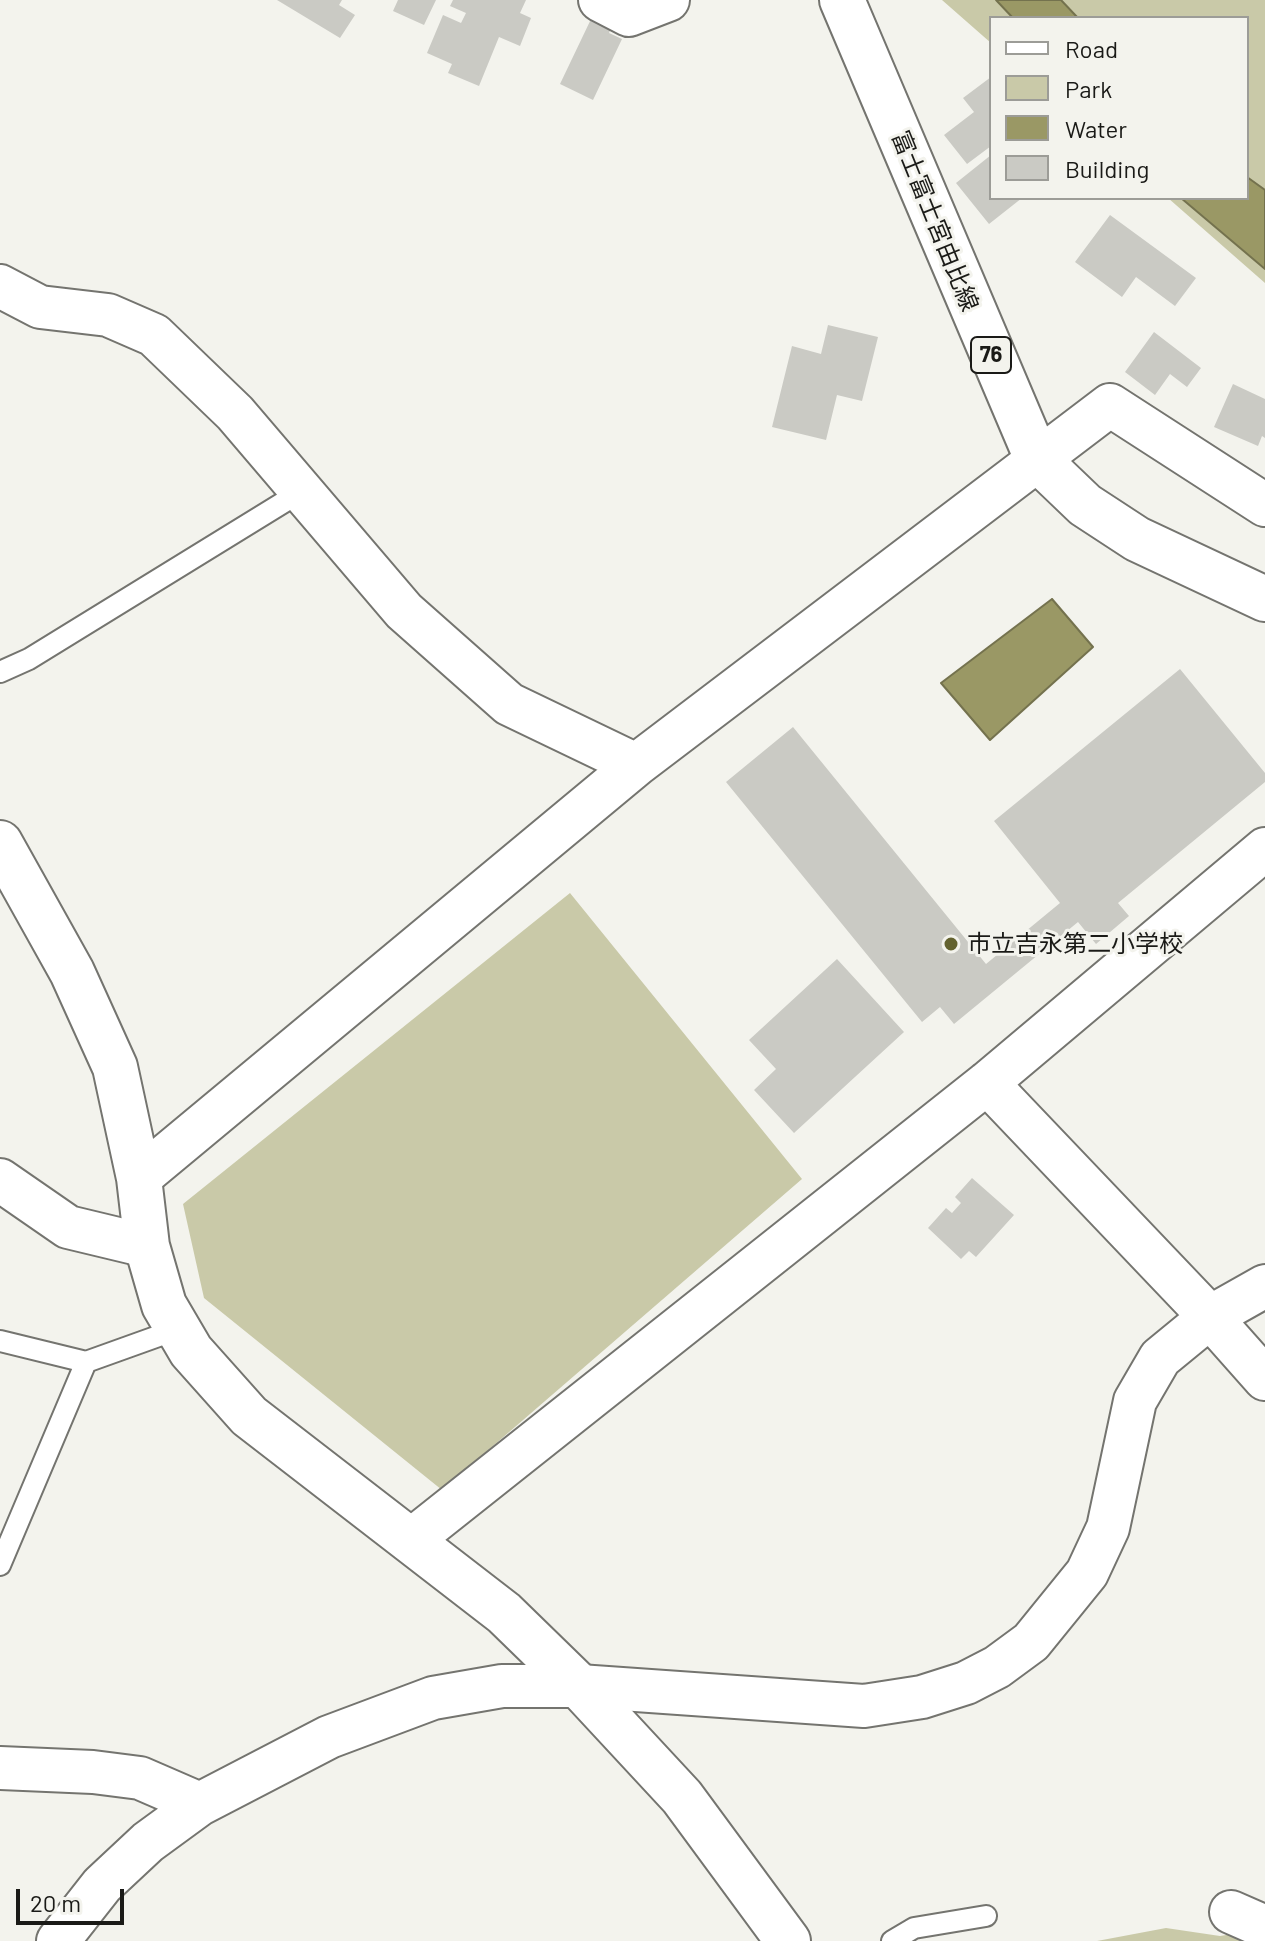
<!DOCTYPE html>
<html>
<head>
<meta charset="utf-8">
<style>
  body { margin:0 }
  #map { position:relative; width:1265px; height:1941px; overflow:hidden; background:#f3f3ed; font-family:Barlow,sans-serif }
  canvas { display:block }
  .legend { position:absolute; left:989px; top:16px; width:260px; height:184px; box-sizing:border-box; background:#f3f3ed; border:2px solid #9c9c97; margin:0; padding:10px 14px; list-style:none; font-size:24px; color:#1a1a17 }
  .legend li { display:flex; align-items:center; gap:16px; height:40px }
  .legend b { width:40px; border:2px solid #9c9c97 }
  .scale { position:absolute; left:16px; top:1889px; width:108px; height:36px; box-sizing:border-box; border:4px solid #1a1a17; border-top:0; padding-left:10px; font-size:24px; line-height:28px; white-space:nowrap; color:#1a1a17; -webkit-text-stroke:6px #f3f3ed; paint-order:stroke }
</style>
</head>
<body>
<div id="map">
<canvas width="1265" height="1941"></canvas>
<ul class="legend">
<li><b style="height:10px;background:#fff"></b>Road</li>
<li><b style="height:22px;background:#c9c9a8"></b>Park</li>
<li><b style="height:22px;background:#9a9865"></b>Water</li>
<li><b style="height:22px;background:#cacac4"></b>Building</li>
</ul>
<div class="scale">20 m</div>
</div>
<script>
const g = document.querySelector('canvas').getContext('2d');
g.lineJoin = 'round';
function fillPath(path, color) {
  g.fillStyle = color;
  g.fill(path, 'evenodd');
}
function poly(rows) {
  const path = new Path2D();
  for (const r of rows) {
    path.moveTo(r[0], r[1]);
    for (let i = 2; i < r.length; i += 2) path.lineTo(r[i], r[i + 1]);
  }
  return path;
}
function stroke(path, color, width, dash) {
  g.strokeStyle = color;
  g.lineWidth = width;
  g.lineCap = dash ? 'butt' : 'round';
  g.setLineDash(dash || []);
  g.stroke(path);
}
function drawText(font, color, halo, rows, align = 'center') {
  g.font = font + ' Barlow,"Noto Sans JP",sans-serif';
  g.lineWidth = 6;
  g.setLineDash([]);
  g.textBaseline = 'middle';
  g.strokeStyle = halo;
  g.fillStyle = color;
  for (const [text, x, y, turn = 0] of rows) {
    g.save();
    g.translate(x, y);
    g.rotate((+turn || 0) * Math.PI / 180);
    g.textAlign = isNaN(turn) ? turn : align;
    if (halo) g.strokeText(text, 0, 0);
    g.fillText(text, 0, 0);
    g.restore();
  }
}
fillPath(poly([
  [942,0,1265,0,1265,283,1168,198,1247,198,1247,18,991,18,991,43],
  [570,893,802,1179,442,1490,204,1298,183,1204],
  [1166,1928,1220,1936,1265,1929,1265,1941,1097,1941]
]), '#c9c9a8');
const water = poly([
  [996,0,1061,0,1078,18,1013,18,996,0],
  [1247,177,1265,190,1265,269,1181,198,1247,198,1247,177],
  [1052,599,1093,647,990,740,941,683,1052,599]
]);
fillPath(water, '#9a9865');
stroke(water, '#74724e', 2);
fillPath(poly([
  [277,0,342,0,339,5,355,15,340,38],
  [398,0,436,0,424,25,393,11],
  [453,0,526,0,520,13,531,18,520,46,499,37,479,86,448,73,452,64,427,53,443,15,461,23,466,13,450,6],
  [592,17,612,26,609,33,622,39,593,100,560,84],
  [991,77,991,146,967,164,944,135,974,112,963,98],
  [991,155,991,198,1022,198,989,224,956,183],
  [1110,215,1196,278,1175,306,1136,277,1122,297,1075,262],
  [828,325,878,337,862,401,837,395,826,440,772,427,792,346,821,354],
  [1154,332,1201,368,1187,387,1170,374,1155,395,1125,372],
  [1233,384,1265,399,1265,438,1262,436,1258,446,1214,427],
  [1180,669,1265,773,1265,782,1118,903,1129,916,1096,944,1078,922,954,1024,940,1007,922,1022,726,782,793,727,986,964,1060,903,994,821],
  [837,959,904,1032,794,1133,754,1090,776,1069,749,1040],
  [972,1178,1014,1215,976,1257,969,1251,961,1259,928,1228,946,1208,952,1213,961,1203,955,1197]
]), '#cacac4');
const lane = poly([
  [0,672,29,659,302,491],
  [0,1341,86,1362,178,1329],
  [0,1565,86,1362],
  [892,1941,914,1928,986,1916]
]);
const street = poly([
  [600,0,629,15,668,0],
  [0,286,40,307,108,315,154,335,235,413,404,611,509,704,636,765],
  [987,1083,1210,1317,1265,1379],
  [139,1178,636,765,1110,405,1265,505],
  [0,1180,68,1227,147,1246],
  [410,1541,987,1083,1265,849],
  [0,1768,93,1772,140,1778,200,1804],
  [1231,1912,1265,1927],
  [58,1941,102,1885,148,1842,200,1804,329,1737,433,1698,502,1686,579,1686,864,1706,922,1697,966,1683,997,1667,1031,1642,1087,1573,1108,1528,1135,1401,1160,1358,1210,1317,1265,1286]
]);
const secondary = poly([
  [0,843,72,972,115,1067,139,1178,147,1246,164,1305,191,1351,249,1416,504,1613,579,1686,682,1797,788,1941]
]);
const primary = poly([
  [842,0,1037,459,1085,505,1137,539,1265,599]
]);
stroke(lane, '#74746f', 24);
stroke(street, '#74746f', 46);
stroke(secondary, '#74746f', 48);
stroke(primary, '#74746f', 48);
stroke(lane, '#fff', 20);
stroke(street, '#fff', 42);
stroke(secondary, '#fff', 44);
stroke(primary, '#fff', 44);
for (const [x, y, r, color] of [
  [951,944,8,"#63622f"]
]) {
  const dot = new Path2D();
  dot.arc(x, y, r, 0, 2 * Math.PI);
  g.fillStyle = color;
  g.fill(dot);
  stroke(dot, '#f3f3ed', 3);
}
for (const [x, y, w] of [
  [991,355,40]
]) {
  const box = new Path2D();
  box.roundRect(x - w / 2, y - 18, w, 36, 6);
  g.fillStyle = '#f3f3ed';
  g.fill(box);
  stroke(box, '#1a1a17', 2);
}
drawText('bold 22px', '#1a1a17', null, [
  ["76",991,355]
]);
drawText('24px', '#1a1a17', '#f3f3ed', [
  ["富士富士宮由比線",935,221,68]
]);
drawText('24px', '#1a1a17', '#f3f3ed', [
  ["市立吉永第二小学校",967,944]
], 'left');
</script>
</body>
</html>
